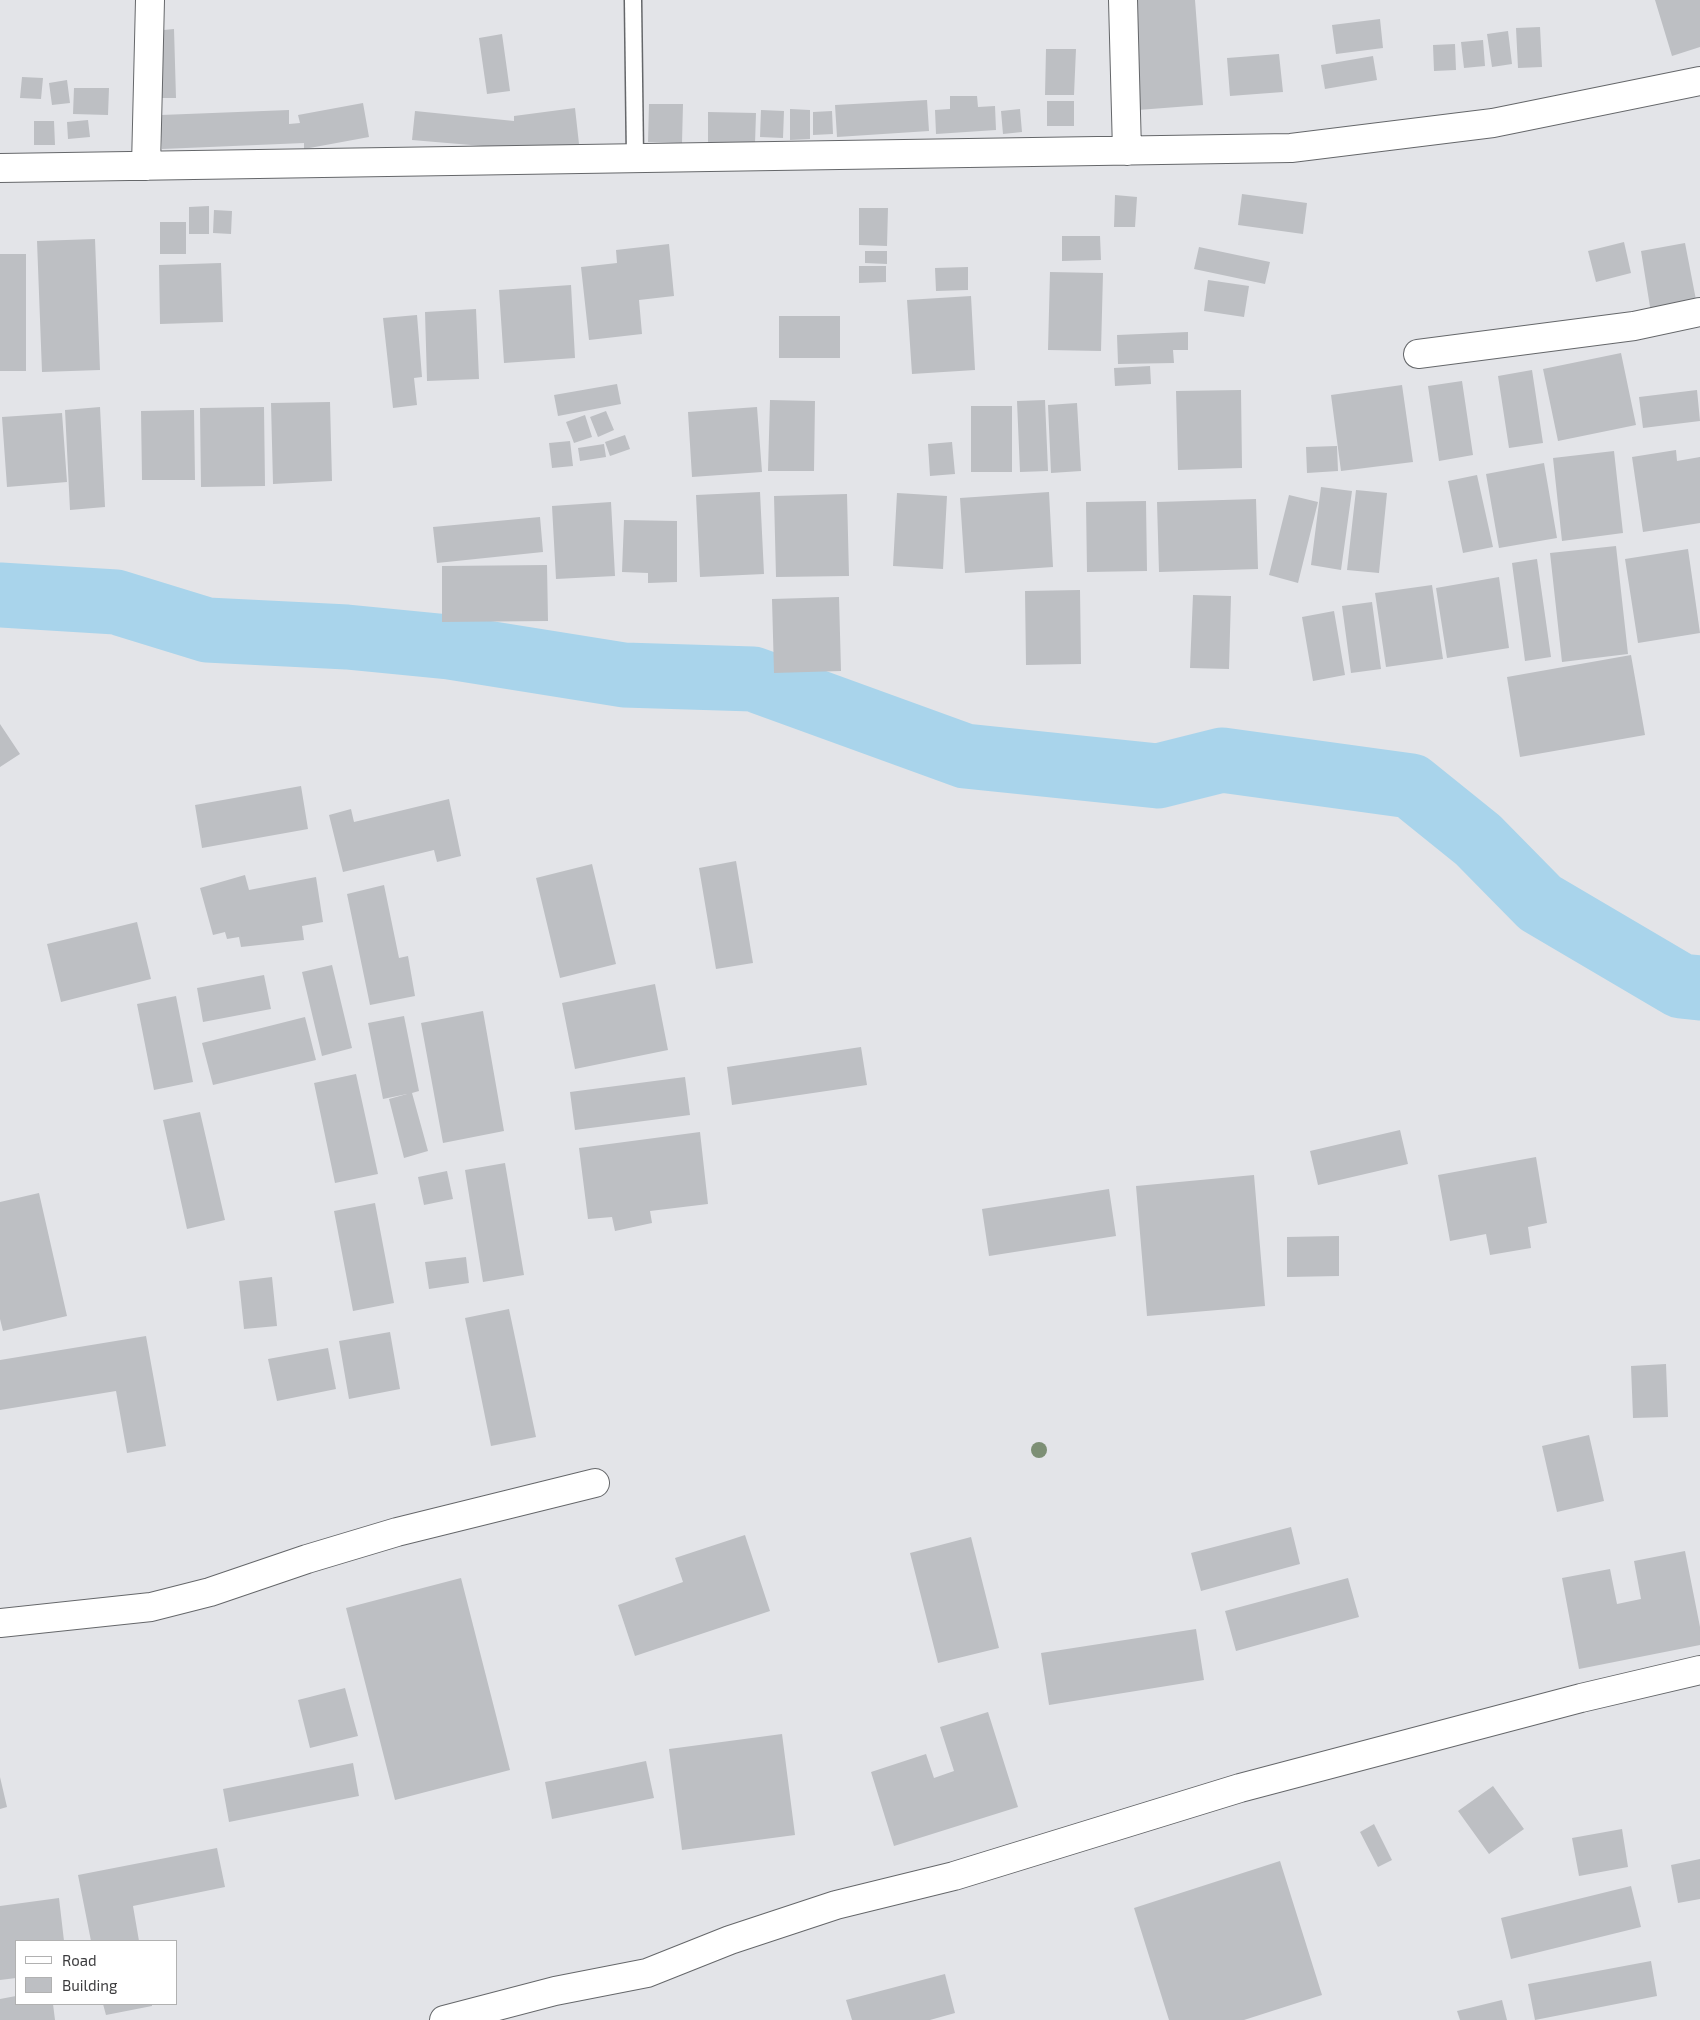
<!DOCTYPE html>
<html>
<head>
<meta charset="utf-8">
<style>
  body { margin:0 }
  #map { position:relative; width:1700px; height:2020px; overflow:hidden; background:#e3e4e8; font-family:"Exo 2",sans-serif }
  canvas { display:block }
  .legend { position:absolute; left:15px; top:1940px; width:162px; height:65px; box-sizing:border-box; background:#fff; border:1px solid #b1b1b1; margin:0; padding:6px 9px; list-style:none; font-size:15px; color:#3b3b3d }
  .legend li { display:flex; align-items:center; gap:10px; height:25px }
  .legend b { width:25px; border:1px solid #b1b1b1 }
</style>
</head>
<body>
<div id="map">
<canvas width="1700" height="2020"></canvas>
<ul class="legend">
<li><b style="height:6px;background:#fff"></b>Road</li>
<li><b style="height:14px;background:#bdbfc3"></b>Building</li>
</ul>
</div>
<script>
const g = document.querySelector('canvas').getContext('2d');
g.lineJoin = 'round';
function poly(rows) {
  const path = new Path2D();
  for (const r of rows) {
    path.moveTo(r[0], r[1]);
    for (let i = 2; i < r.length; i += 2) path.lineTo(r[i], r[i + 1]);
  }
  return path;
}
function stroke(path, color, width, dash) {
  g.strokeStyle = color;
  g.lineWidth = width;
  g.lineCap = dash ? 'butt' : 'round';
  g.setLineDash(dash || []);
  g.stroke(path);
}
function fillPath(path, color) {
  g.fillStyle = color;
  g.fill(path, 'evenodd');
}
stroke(poly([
  [0,595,116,602,207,630,347,637,449,647,624,675,753,679,965,756,1158,776,1222,760,1411,786,1478,840,1540,903,1681,986,1700,988]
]), '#a9d4eb', 65);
fillPath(poly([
  [1130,0,1195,0,1203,105,1138,110],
  [1655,0,1700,0,1700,47,1672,56],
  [1380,19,1383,48,1336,54,1332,25],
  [1540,27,1542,67,1518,68,1516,28],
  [174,29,176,98,155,98,153,31],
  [1508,31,1512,64,1492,67,1487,34],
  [502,34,510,91,487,94,479,38],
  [1483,40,1485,66,1464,68,1461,42],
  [1455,44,1456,70,1434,71,1433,45],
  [1046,49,1076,49,1074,95,1045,95],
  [1279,54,1283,92,1230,96,1227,58],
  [1373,56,1377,80,1325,89,1321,65],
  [22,77,43,78,41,99,20,98],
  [67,80,70,103,52,105,49,83],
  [74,88,109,88,108,115,73,114],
  [950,96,977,96,978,107,995,106,996,130,936,134,935,110,950,109],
  [927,100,929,131,837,137,835,105],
  [1047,101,1074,101,1074,126,1047,126],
  [363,103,369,137,304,149,304,143,162,149,161,115,289,110,289,124,300,123,298,115],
  [649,104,683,104,682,143,648,142],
  [575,108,579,144,518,152,518,149,412,140,415,111,514,121,514,116],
  [790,109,810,110,810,139,790,140],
  [1020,109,1022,132,1003,134,1001,111],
  [761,110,784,111,783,138,760,137],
  [832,111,833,134,813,135,813,112],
  [708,112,756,113,755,144,708,143],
  [88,120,90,137,68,139,67,122],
  [34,121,54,121,55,145,34,145],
  [1242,194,1307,203,1303,234,1238,225],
  [1115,195,1137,197,1135,227,1114,227],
  [209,206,209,234,189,234,189,207],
  [859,208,888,208,887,246,859,245],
  [214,210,232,211,231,234,213,233],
  [160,222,186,222,186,254,160,254],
  [1062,236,1100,236,1101,260,1062,261],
  [95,239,100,370,42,372,37,241],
  [1624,242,1631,273,1596,282,1588,251],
  [1685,243,1697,305,1651,313,1641,251],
  [669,244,674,296,639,300,642,334,589,340,581,267,617,263,616,250],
  [1199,247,1270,262,1265,284,1194,269],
  [865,251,887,251,887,264,865,263],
  [0,254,26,254,26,371,0,371],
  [221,263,223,322,160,324,159,265],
  [859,266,886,266,886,282,859,283],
  [968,267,968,290,936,291,935,268],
  [1050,272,1103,273,1101,351,1048,350],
  [1208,280,1249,286,1244,317,1204,311],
  [571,285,575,358,504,363,499,290],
  [971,296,975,370,912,374,907,300],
  [476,309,479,379,427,381,425,312],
  [417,315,422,377,414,378,417,405,393,408,383,318],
  [779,316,840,316,840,358,779,358],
  [1188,332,1188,350,1173,350,1174,363,1118,364,1117,335],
  [1621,353,1636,425,1558,441,1543,369],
  [1150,366,1151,384,1115,386,1114,368],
  [1532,370,1543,443,1509,448,1498,376],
  [1462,381,1473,455,1439,461,1428,386],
  [617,384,621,404,558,416,554,395],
  [1402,385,1413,462,1341,471,1331,395],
  [1241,390,1242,468,1178,470,1176,391],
  [1697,390,1700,421,1643,428,1639,397],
  [770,400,815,401,814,471,768,471],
  [1045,400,1048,471,1020,472,1017,401],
  [330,402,332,481,273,484,271,403],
  [1077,403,1081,471,1051,473,1048,405],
  [971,406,1012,406,1012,472,971,472],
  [100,407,105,507,70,510,65,410],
  [264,407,265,486,201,487,200,408],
  [757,407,762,472,692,477,688,412],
  [194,410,195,480,142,480,141,411],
  [606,411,614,430,598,437,590,417],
  [62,413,67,482,7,487,2,417],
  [585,415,592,437,574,443,566,422],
  [625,435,630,449,610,456,605,442],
  [570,441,573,466,552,468,549,443],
  [952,442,955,474,930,476,928,444],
  [604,444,606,457,580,461,578,448],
  [1337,446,1338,471,1307,473,1306,447],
  [1676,450,1677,461,1700,457,1700,523,1643,532,1632,457],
  [1614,451,1623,533,1562,541,1553,458],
  [1544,463,1557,538,1499,548,1486,474],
  [1477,475,1493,547,1463,553,1448,481],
  [1321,487,1352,491,1341,570,1311,565],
  [1356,490,1387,493,1379,573,1347,570],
  [760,492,764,574,700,577,696,495],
  [1049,492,1053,567,965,573,960,498],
  [897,493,947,496,943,569,893,566],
  [847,494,849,576,776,577,774,496],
  [1289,495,1318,502,1298,583,1269,575],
  [1256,499,1258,569,1159,572,1157,502],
  [1146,501,1147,571,1087,572,1086,502],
  [611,502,615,576,556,579,552,506],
  [540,517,543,552,437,563,433,527],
  [624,520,677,521,677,582,648,583,648,573,622,572],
  [1616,546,1628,654,1562,662,1550,553],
  [1688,549,1700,633,1638,643,1625,559],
  [1537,559,1551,657,1525,661,1512,563],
  [547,565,548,621,442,622,442,566],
  [1499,577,1509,648,1447,658,1436,588],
  [1432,585,1443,659,1386,667,1375,593],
  [1080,590,1081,664,1026,665,1025,591],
  [1193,595,1231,596,1229,669,1190,668],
  [839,597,841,671,774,673,772,599],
  [1372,602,1381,669,1351,673,1342,606],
  [1334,611,1345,675,1313,681,1302,617],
  [1631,655,1645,735,1520,757,1507,677],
  [0,724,20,754,0,767],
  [301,786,308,829,202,848,195,805],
  [449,799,461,856,437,862,434,850,343,872,329,815,351,809,354,822],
  [736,861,753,963,716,969,699,868],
  [592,864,616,964,560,978,536,878],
  [245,875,249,890,316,877,323,922,302,926,304,940,241,947,239,937,227,939,225,932,213,935,200,888],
  [384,885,399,958,408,956,415,996,370,1005,347,894],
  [137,922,151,979,61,1002,47,944],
  [332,965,352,1048,322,1056,302,972],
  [264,975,271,1009,203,1022,197,988],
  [655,984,668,1050,575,1069,562,1003],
  [176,996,193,1082,154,1090,137,1004],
  [483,1011,504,1131,443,1143,421,1023],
  [404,1016,419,1091,412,1093,428,1151,404,1158,389,1099,407,1094,383,1099,368,1023],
  [305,1017,316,1060,213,1085,202,1043],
  [861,1047,867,1085,732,1105,727,1067],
  [356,1074,378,1174,335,1183,314,1083],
  [685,1077,690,1115,575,1130,570,1092],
  [200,1112,225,1220,187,1229,163,1120],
  [1400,1130,1408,1164,1318,1185,1310,1151],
  [700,1132,708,1204,650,1211,652,1223,615,1231,612,1217,588,1219,579,1148],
  [1536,1157,1547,1223,1528,1227,1531,1248,1490,1255,1486,1234,1450,1241,1438,1175],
  [505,1163,524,1275,483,1282,465,1170],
  [447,1171,453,1199,424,1205,418,1177],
  [1254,1175,1265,1306,1147,1316,1136,1186],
  [1109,1189,1116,1236,989,1256,982,1209],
  [39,1193,67,1316,3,1331,0,1319,0,1202],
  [375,1203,394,1303,353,1311,334,1211],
  [1339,1236,1339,1276,1287,1277,1287,1237],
  [466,1257,469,1283,429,1289,425,1262],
  [272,1277,277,1326,244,1329,239,1281],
  [509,1309,536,1437,491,1446,465,1318],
  [390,1332,400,1389,349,1399,339,1341],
  [146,1336,166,1446,127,1453,116,1391,0,1410,0,1360],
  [328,1348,336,1389,277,1401,268,1359],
  [1666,1364,1668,1417,1633,1418,1631,1366],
  [1589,1435,1604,1501,1557,1512,1542,1446],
  [1291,1527,1300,1564,1201,1591,1191,1553],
  [745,1535,770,1611,635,1656,618,1605,683,1582,675,1558],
  [971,1537,999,1648,938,1663,910,1553],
  [1685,1551,1700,1627,1700,1645,1579,1669,1562,1578,1610,1569,1617,1604,1641,1599,1634,1561],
  [461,1578,510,1770,395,1800,346,1608],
  [1348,1578,1359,1617,1236,1651,1225,1611],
  [1196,1629,1204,1680,1049,1705,1041,1653],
  [345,1688,358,1736,310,1748,298,1700],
  [988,1712,1018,1807,894,1846,871,1772,926,1754,934,1778,954,1771,940,1727],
  [782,1734,795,1835,682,1850,669,1749],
  [646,1761,654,1798,552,1819,545,1782],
  [353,1763,359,1796,229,1822,223,1789],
  [0,1777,7,1807,0,1809],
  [1493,1786,1524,1829,1489,1854,1458,1811],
  [1374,1824,1392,1860,1378,1867,1360,1832],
  [1622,1829,1628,1867,1579,1876,1572,1838],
  [217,1848,225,1887,133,1906,139,1941,91,1941,78,1875],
  [1700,1859,1700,1899,1678,1903,1671,1865],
  [1280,1861,1322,1995,1244,2020,1169,2020,1134,1908],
  [1631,1886,1641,1927,1511,1959,1501,1918],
  [59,1898,64,1941,16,1941,16,1978,0,1980,0,1906],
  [1651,1961,1657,1996,1535,2020,1528,1984],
  [945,1974,955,2013,930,2020,852,2020,846,2000],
  [16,1996,16,2004,53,2004,55,2020,0,2020,0,1999],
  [1502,2000,1507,2020,1460,2020,1457,2011],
  [103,2004,152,2004,152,2006,106,2015]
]), '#bdbfc3');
const service = poly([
  [633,0,635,158]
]);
const minor = poly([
  [1123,0,1127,151],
  [146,166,150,0],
  [0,168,1291,148,1493,123,1700,81],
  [1418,354,1634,326,1700,312],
  [0,1623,151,1607,210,1592,307,1559,397,1532,595,1483],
  [444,2020,555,1991,647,1973,730,1940,836,1905,954,1876,1240,1788,1581,1698,1700,1670]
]);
stroke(service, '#65676a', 19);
stroke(minor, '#65676a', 30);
stroke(service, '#fff', 16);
stroke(minor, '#fff', 28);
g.fillStyle = '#7d8f75';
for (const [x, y] of [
  [1039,1450]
]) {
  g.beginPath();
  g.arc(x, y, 8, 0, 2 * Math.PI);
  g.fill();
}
</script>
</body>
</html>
